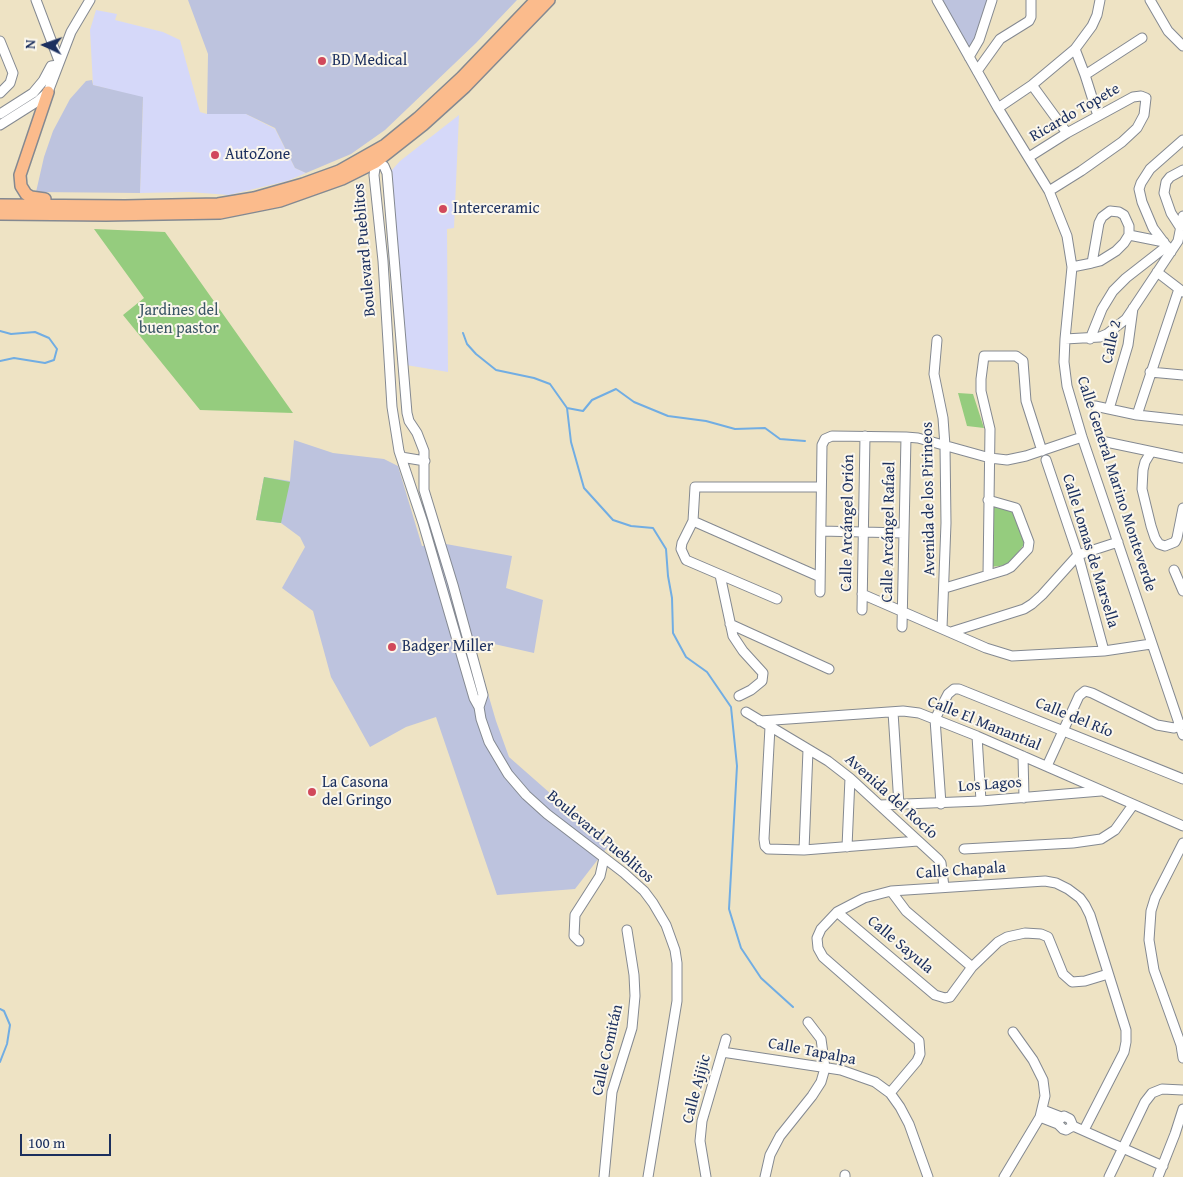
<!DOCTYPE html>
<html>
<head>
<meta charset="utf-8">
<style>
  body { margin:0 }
  #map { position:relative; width:1183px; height:1177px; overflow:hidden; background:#eee3c4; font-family:"Gentium Book Plus",serif }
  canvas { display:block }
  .north { position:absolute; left:20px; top:20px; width:50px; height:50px; -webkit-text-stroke:4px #fbf7ec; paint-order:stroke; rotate:273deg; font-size:14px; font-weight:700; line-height:20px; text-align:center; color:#1b2f5e }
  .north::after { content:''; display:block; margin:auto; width:18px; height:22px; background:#1b2f5e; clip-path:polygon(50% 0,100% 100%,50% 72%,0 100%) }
  .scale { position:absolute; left:20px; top:1134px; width:91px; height:22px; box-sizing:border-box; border:2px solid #1b2f5e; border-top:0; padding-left:6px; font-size:15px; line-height:18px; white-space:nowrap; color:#1b2f5e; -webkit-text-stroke:4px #fbf7ec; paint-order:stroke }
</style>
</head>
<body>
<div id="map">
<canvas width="1183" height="1177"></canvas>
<div class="north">N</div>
<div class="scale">100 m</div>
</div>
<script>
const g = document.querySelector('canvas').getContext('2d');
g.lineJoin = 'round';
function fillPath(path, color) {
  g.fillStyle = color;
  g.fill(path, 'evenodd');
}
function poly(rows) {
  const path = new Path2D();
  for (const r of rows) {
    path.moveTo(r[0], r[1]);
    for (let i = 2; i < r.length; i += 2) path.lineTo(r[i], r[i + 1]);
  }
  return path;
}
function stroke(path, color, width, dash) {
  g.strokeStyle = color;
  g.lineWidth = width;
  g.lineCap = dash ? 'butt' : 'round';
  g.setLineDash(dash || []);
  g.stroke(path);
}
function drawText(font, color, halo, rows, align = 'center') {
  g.font = font + ' "Gentium Book Plus",serif';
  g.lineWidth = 4;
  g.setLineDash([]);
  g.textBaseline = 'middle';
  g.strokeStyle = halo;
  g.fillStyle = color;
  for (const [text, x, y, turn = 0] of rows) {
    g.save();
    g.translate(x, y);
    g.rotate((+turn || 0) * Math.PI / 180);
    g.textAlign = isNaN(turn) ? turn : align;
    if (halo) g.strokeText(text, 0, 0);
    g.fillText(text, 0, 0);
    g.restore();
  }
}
fillPath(poly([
  [96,10,117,14,115,20,163,32,180,40,200,112,207,114,246,114,275,129,295,168,306,173,287,181,229,195,189,192,140,193,143,98,93,85,90,30],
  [459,115,454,228,447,229,448,372,406,365,392,170,400,161]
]), '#d5d8f9');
fillPath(poly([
  [188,0,517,0,476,43,385,130,351,154,306,173,295,168,275,128,246,114,207,114,208,54],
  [942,0,989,0,980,29,970,48],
  [92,80,93,85,143,97,140,193,36,192,44,157,53,131,70,99,86,81],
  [294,440,333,453,384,459,398,466,422,546,446,544,512,556,506,588,543,600,534,653,472,639,496,721,509,757,609,845,575,889,497,895,436,717,406,727,370,747,331,677,313,611,282,588,305,547,300,537,281,523,256,520,264,477,290,481]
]), '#bdc3de');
fillPath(poly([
  [94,229,165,232,293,413,200,410,123,315,144,298],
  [958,393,973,394,984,428,967,426],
  [264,477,290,482,281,523,256,520],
  [990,503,1014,509,1026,542,1008,565,990,567]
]), '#95cc7e');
stroke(poly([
  [0,331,11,334,35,332,49,338,57,349,54,360,45,363,14,358,0,361],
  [463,333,467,344,476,354,496,370,534,378,550,384,567,408,571,442,584,488,613,520,631,526,653,528,666,549,668,576,672,598,673,633,686,657,707,672,731,707,737,766,729,909,741,948,761,978,793,1007],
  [567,408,583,411,592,400,616,389,634,402,668,416,706,421,735,429,765,428,780,439,805,441],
  [0,1009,4,1011,10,1025,7,1044,0,1062]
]), '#71ade3', 2);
const minor = poly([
  [36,0,59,61],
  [937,0,998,108,1049,191,1067,236,1072,267,1065,339,1064,362,1067,386,1082,437,1183,735],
  [1150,0,1168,31,1183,46],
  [0,41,13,73,10,83,0,93],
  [1075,49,1085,75,1098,116],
  [969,57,979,40,992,0],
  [977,71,1000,39,1029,21,1031,17,1031,0],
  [1085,75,1142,38],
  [1032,85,1067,133],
  [998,108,1032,85,1075,49,1092,26,1097,15,1100,0],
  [0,114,33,93,43,81,51,66,58,65],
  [0,125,38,101,48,92,71,32,90,0],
  [1029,157,1067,133,1133,97,1141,96,1146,98,1144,115,1137,128,1122,142,1081,171,1049,191],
  [1180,227,1171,213,1164,193,1166,182,1170,177,1183,170],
  [1129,235,1164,242],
  [1171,252,1153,228,1142,202,1139,189,1141,183,1150,169,1183,140],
  [1072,267,1092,263,1100,261,1116,251,1124,243,1129,235,1129,226,1124,215,1119,212,1110,211,1102,217,1099,223,1092,263],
  [1157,272,1183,292],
  [1065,339,1100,337,1107,334,1126,319,1178,241,1183,216],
  [1090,339,1102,309,1113,291,1126,278,1167,246],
  [937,340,934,374,943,418,945,446,946,523,942,628],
  [1150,372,1183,375],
  [1095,406,1137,415,1183,420],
  [1109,409,1128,345,1133,308],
  [1137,415,1179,289],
  [1106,442,1183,458],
  [1151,452,1145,462,1143,470,1142,489,1151,526,1155,538,1159,544,1165,546,1175,542,1177,538,1183,508],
  [401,457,425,461],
  [1046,460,1078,555,1104,651],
  [693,521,820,577],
  [821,531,904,533],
  [1174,570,1183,591],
  [720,575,733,636,743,651,763,673,762,681,751,690,739,696],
  [988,575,990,429,981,391,981,379,984,356,1016,356,1023,361,1026,401,1042,451],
  [945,588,1005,570,1011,567,1028,549,1029,542,1016,508,988,500],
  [820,592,822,445,825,439,832,436,906,437,918,438,990,458,1007,460,1026,456,1082,437],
  [862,594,986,648,1012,656,1104,651,1151,644],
  [777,599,686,560,681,549,682,543,693,521,695,487,821,487],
  [862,610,865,436],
  [730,624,829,669],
  [902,627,906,437],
  [951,632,1024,609,1032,604,1042,595,1078,555,1118,542],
  [479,707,483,695,453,585,424,490,424,451,417,433,409,421,407,413,387,173,384,166,376,162,374,175,383,261,392,407,399,451,423,523,474,698,479,707,481,719,489,742,508,774,526,795,547,814,624,873,644,891,653,903,666,925,675,950,677,963,677,1001,648,1177],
  [746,712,828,761,850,778,938,859,941,863,944,887],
  [893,712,899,805],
  [760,721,903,711,919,713,977,736,1183,826],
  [770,727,764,839,765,846,768,849,804,850,918,841],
  [977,736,981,801],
  [1023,756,1024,798],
  [1047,766,1079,696,1085,691,1092,693,1157,725,1174,728,1183,725],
  [941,804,935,719,948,694,954,689,959,689,1183,779],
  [880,805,981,801,1101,791],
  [1183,843,1155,898,1151,911,1149,940,1154,970,1181,1045,1183,1058],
  [847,847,850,778],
  [964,849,1073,843,1101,839,1115,830,1133,805],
  [804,850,808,750],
  [891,891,906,911,972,967],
  [837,912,935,995,945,998,950,997,972,967,998,942,1007,937,1025,933,1041,934,1048,937,1063,974,1072,982,1085,981,1108,974],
  [579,941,574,936,575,915,600,876,604,858],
  [722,1052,841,1070,875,1082,890,1093,900,1107,909,1124,928,1177],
  [890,1093,917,1061,920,1054,919,1041,823,957,818,948,817,938,821,929,837,912,864,898,891,891,1045,881,1056,883,1068,889,1080,898,1085,905,1090,915,1126,1030,1126,1042,1124,1052,1084,1130],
  [1043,1110,1061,1117],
  [1064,1116,1070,1119,1073,1126,1066,1130,1063,1129,1058,1124,1059,1120,1064,1116],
  [1040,1117,1058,1124],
  [1073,1126,1163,1166],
  [604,1177,612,1092,632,1028,635,996,634,975,627,930],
  [706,1177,700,1141,702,1121,726,1039],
  [765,1177,770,1155,780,1136,812,1096,821,1082,825,1068,821,1039,808,1022],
  [845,1177,845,1175],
  [1004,1177,1040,1117,1045,1096,1043,1080,1033,1060,1013,1032],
  [1109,1177,1145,1102,1152,1093,1162,1089,1183,1090],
  [1158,1177,1175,1134,1183,1109]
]);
const major = poly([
  [45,199,31,197,26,194,21,186,20,175,48,92],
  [0,205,125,206,218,204,254,198,303,184,339,171,385,145,418,118,462,77,536,0],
  [0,214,106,215,220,213,280,201,342,179,376,162,423,125,465,87,549,0]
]);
stroke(minor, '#848991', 11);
stroke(major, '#848991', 14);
stroke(minor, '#fff', 9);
stroke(major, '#fbbb8c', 11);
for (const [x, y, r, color] of [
  [322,61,5,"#d1495b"],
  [215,155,5,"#d1495b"],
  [443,209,5,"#d1495b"],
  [392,647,5,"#d1495b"],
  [312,792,5,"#d1495b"]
]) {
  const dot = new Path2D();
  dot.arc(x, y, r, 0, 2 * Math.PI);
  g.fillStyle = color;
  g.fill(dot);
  stroke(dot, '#fbf7ec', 2);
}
drawText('16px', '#1b2f5e', '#fbf7ec', [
  ["BD Medical",332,61],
  ["AutoZone",225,155],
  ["Interceramic",453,209],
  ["Badger Miller",402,647],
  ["La Casona",322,783],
  ["del Gringo",322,801]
], 'left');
drawText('16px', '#1b2f5e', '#fbf7ec', [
  ["Ricardo Topete",1075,113,-30],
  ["Boulevard Pueblitos",365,250,-95],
  ["Calle 2",1112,342,-78],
  ["Calle General Marino Monteverde",1116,484,72],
  ["Avenida de los Pirineos",929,499,-91],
  ["Calle Arcángel Orión",848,523,-89],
  ["Calle Arcángel Rafael",889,532,-89],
  ["Calle Lomas de Marsella",1090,551,73],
  ["Calle del Río",1074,718,22],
  ["Calle El Manantial",984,724,22],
  ["Los Lagos",990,785,-4],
  ["Avenida del Rocío",891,797,42],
  ["Boulevard Pueblitos",600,837,40],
  ["Calle Chapala",961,871,-4],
  ["Calle Sayula",900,945,40],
  ["Calle Comitán",608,1050,-77],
  ["Calle Tapalpa",812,1052,11],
  ["Calle Ajijic",697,1089,-75]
]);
drawText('16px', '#3a5666', '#fbf7ec', [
  ["Jardines del",179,311],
  ["buen pastor",179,329]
]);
</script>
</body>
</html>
